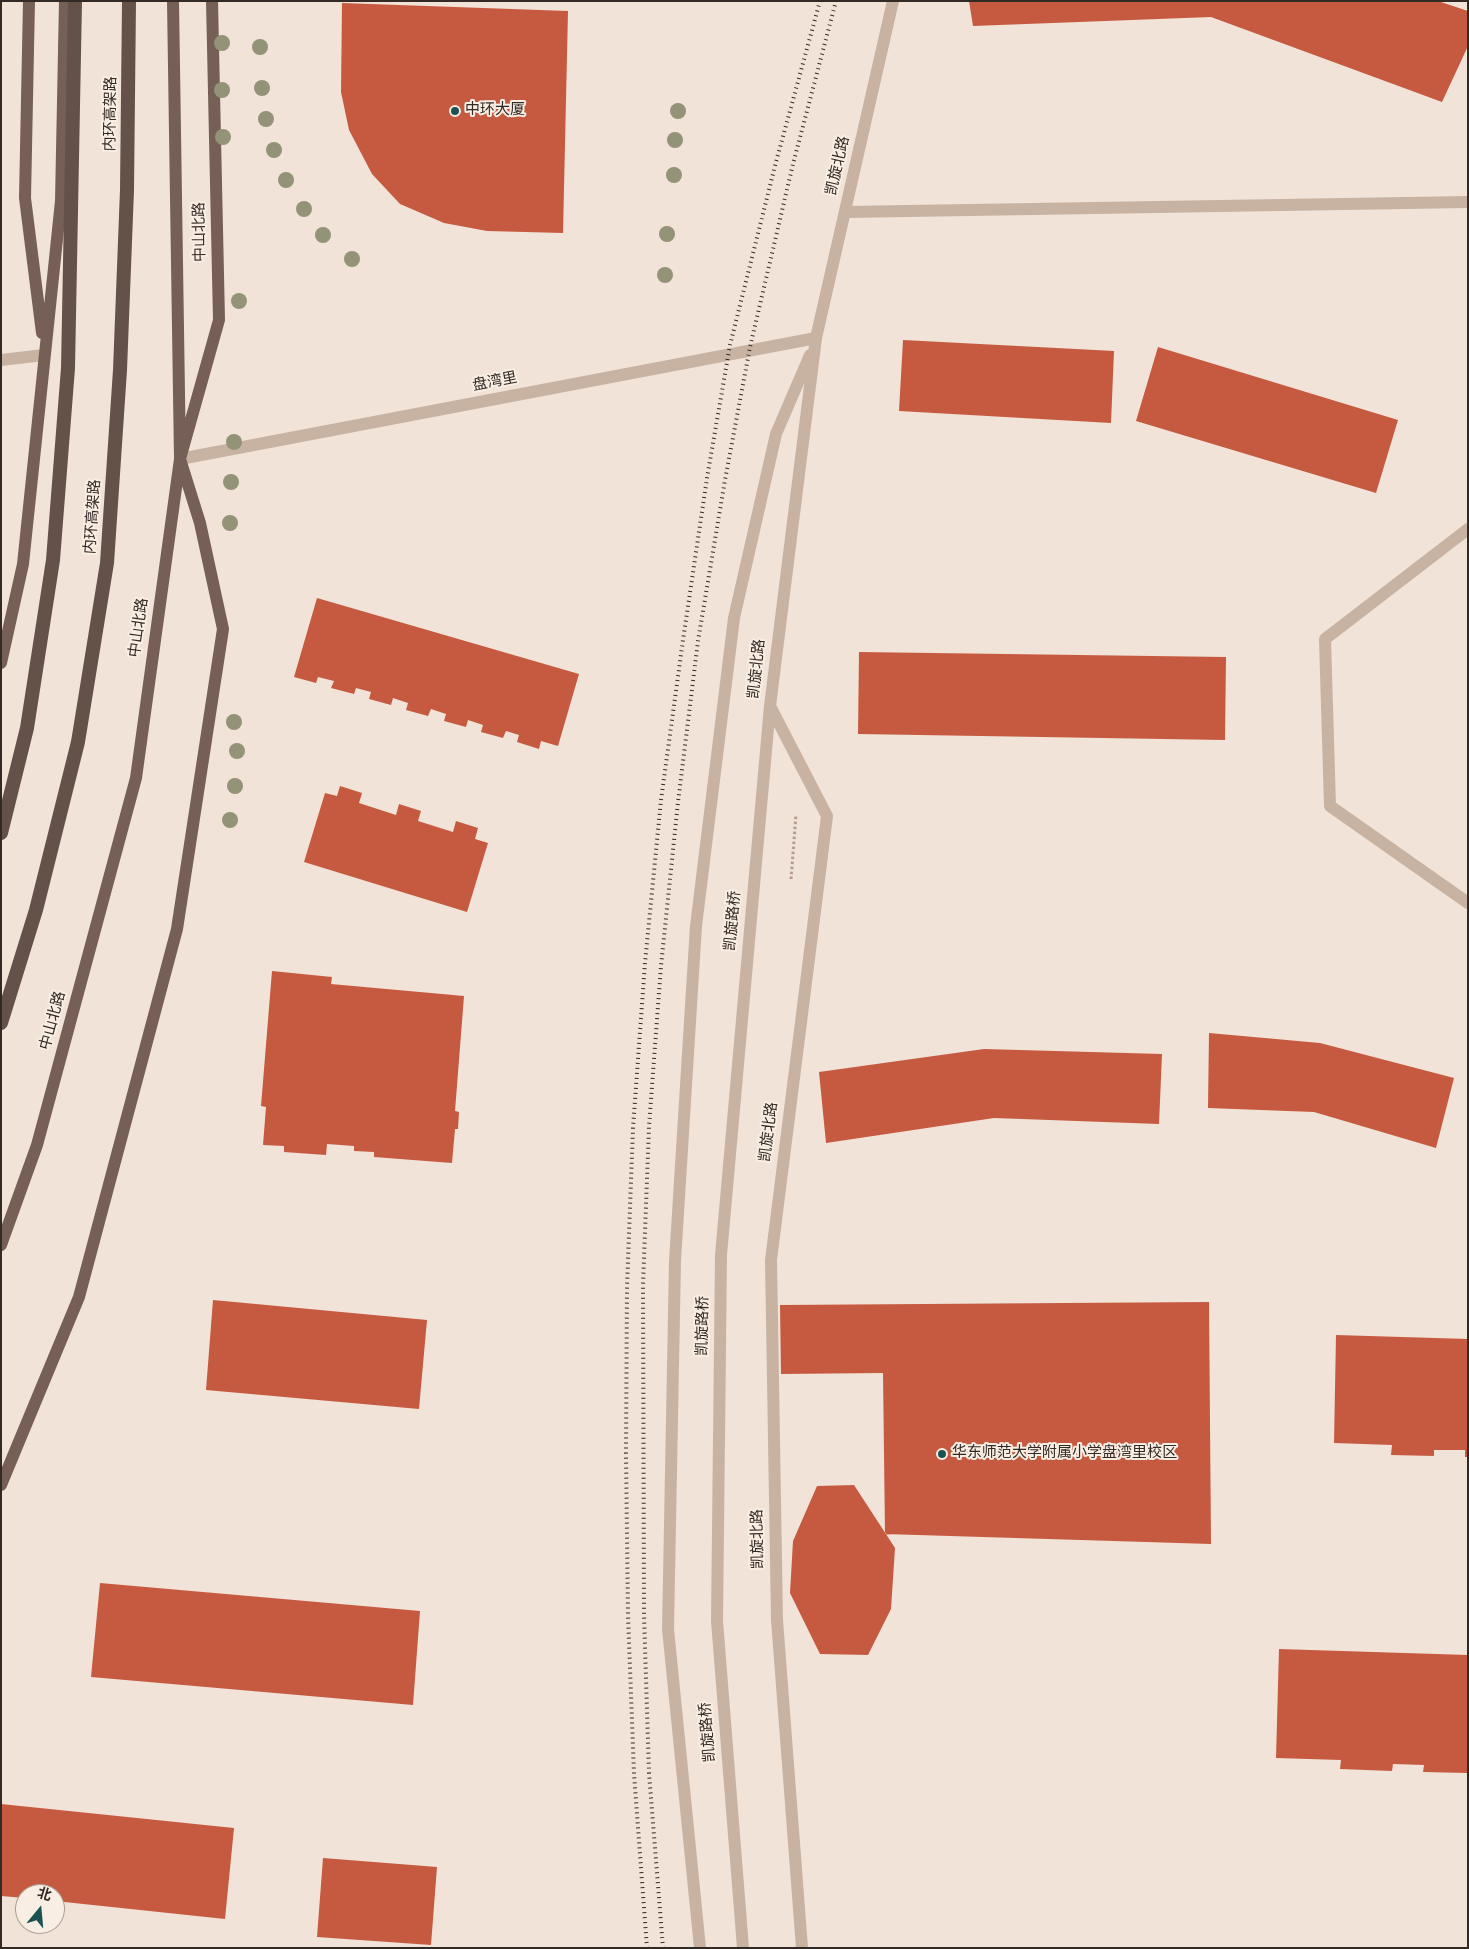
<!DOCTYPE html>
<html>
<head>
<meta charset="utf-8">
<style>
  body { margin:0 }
  #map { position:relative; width:1469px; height:1949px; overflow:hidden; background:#f1e3d7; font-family:Overpass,"Noto Sans SC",sans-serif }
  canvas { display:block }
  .frame { position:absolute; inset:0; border:2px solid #332925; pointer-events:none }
  .north { position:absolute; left:15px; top:1884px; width:50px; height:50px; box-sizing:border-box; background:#f9eee3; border:1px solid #aa9f97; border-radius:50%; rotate:17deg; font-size:14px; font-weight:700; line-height:20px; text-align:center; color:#332925 }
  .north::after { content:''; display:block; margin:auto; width:18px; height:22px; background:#1b5354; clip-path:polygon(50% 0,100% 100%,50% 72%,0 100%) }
</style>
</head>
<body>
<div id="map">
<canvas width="1469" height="1949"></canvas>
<div class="frame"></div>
<div class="north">北</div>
</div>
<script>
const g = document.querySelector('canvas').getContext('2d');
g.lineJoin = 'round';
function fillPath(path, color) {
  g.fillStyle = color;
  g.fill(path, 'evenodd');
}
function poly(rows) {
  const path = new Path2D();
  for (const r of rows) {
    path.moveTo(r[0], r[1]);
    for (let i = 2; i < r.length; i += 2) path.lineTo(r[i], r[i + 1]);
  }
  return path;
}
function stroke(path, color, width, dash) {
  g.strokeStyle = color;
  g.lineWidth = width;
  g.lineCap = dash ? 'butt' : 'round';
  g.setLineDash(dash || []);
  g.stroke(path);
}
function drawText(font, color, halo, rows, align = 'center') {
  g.font = font + ' Overpass,"Noto Sans SC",sans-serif';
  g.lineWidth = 4;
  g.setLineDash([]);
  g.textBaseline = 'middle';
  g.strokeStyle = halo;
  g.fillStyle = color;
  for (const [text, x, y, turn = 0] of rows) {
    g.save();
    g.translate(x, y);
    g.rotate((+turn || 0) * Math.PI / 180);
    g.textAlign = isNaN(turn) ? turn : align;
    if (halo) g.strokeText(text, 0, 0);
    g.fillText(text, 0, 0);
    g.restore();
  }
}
fillPath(poly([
  [969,1,1438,1,1468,11,1468,46,1442,102,1211,17,973,26],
  [342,3,568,11,563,233,487,231,444,223,400,204,372,174,349,130,341,92],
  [903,340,1114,351,1111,423,899,411],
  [1158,347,1398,420,1376,493,1136,421],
  [317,598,579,674,558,746,541,741,539,749,517,742,519,735,506,731,503,738,481,732,483,725,468,720,466,727,444,721,446,714,431,709,428,716,406,710,408,703,393,698,391,705,369,699,371,692,356,688,354,694,331,688,334,681,318,677,316,683,294,677],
  [859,652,1226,657,1225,740,858,734],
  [340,786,362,793,359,803,396,815,399,804,421,811,418,821,453,832,456,821,478,828,475,839,488,843,467,912,304,862,325,793,337,796],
  [272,971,332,977,331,984,464,996,455,1111,459,1112,458,1129,455,1129,452,1163,374,1157,374,1152,354,1151,354,1146,327,1144,326,1155,284,1152,284,1146,263,1145,266,1107,261,1106],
  [1209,1033,1320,1043,1454,1078,1436,1148,1314,1112,1208,1108],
  [984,1049,1162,1054,1159,1124,994,1118,826,1143,819,1072],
  [213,1300,427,1320,419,1409,206,1390],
  [1209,1302,1211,1544,885,1534,883,1373,781,1374,780,1305],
  [1336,1335,1468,1339,1468,1457,1465,1457,1465,1450,1434,1450,1434,1456,1391,1455,1392,1445,1334,1443],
  [854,1485,895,1548,891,1609,868,1655,820,1654,790,1593,793,1541,817,1486],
  [100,1583,420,1611,413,1705,91,1677],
  [1279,1649,1468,1655,1467,1773,1423,1772,1424,1765,1393,1764,1392,1771,1340,1769,1341,1760,1276,1758],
  [1,1804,234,1828,225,1919,55,1901,55,1894,25,1894,25,1898,1,1896],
  [323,1858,437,1867,431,1945,317,1937]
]), '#c65a40');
stroke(poly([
  [791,879,796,815]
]), '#b49c8e', 3, [2.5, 2.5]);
stroke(poly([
  [845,212,1468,202],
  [1,360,44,355],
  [1468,529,1325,639,1330,806,1468,903]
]), '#c8b3a3', 12);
stroke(poly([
  [180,459,816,338]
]), '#c8b3a3', 12);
stroke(poly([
  [770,706,827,816,771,1260,777,1620,802,1948],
  [700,1948,668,1629,675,1261,696,926,734,618,776,434,810,355],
  [743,1948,717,1621,721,1255,770,706,816,338,893,1]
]), '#c8b3a3', 12);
stroke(poly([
  [29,1,25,198,42,333],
  [1,663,23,564,61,201,65,1],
  [1,1245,37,1145,136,778,180,459,219,320,212,1],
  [1,1485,79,1297,177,929,223,629,200,523,180,459,173,1]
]), '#755f56', 12);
stroke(poly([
  [1,833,27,728,53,560,68,368,75,1],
  [1,1023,36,910,78,742,107,563,120,370,127,190,129,1]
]), '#645149', 14);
stroke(poly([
  [647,1948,634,1774,628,1615,626,1453,627,1287,633,1128,645,963,661,800,683,640,707,478,730,345,776,162,820,1],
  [663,1948,649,1773,644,1615,643,1285,649,1126,661,966,678,802,698,641,725,480,750,347,793,164,836,1]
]), '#332925', 4, [1, 4]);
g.fillStyle = '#929377';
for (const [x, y] of [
  [222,43],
  [260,47],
  [262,88],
  [222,90],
  [678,111],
  [266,119],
  [223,137],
  [675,140],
  [274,150],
  [674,175],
  [286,180],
  [304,209],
  [667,234],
  [323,235],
  [352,259],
  [665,275],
  [239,301],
  [234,442],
  [231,482],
  [230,523],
  [234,722],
  [237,751],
  [235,786],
  [230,820]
]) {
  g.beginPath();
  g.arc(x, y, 8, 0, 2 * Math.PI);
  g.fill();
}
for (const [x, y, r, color] of [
  [455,111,5,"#1b5354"],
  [942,1454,5,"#1b5354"]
]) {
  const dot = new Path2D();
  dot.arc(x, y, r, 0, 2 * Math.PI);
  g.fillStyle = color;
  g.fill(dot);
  stroke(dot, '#f9eee3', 2);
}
drawText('15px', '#332925', '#f9eee3', [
  ["中环大厦",465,111],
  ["华东师范大学附属小学盘湾里校区",952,1454]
], 'left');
drawText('15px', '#332925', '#f9eee3', [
  ["内环高架路",112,114,-89],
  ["凯旋北路",839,166,-77],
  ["中山北路",201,232,-91],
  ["盘湾里",495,383,-11],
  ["内环高架路",94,517,-86],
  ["中山北路",140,628,-82],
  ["凯旋北路",758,669,-84],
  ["凯旋路桥",734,921,-85],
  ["中山北路",54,1021,-75],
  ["凯旋北路",770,1132,-83],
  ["凯旋路桥",704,1326,-89],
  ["凯旋北路",759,1539,-91],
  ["凯旋路桥",709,1732,-95]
]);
</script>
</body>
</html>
